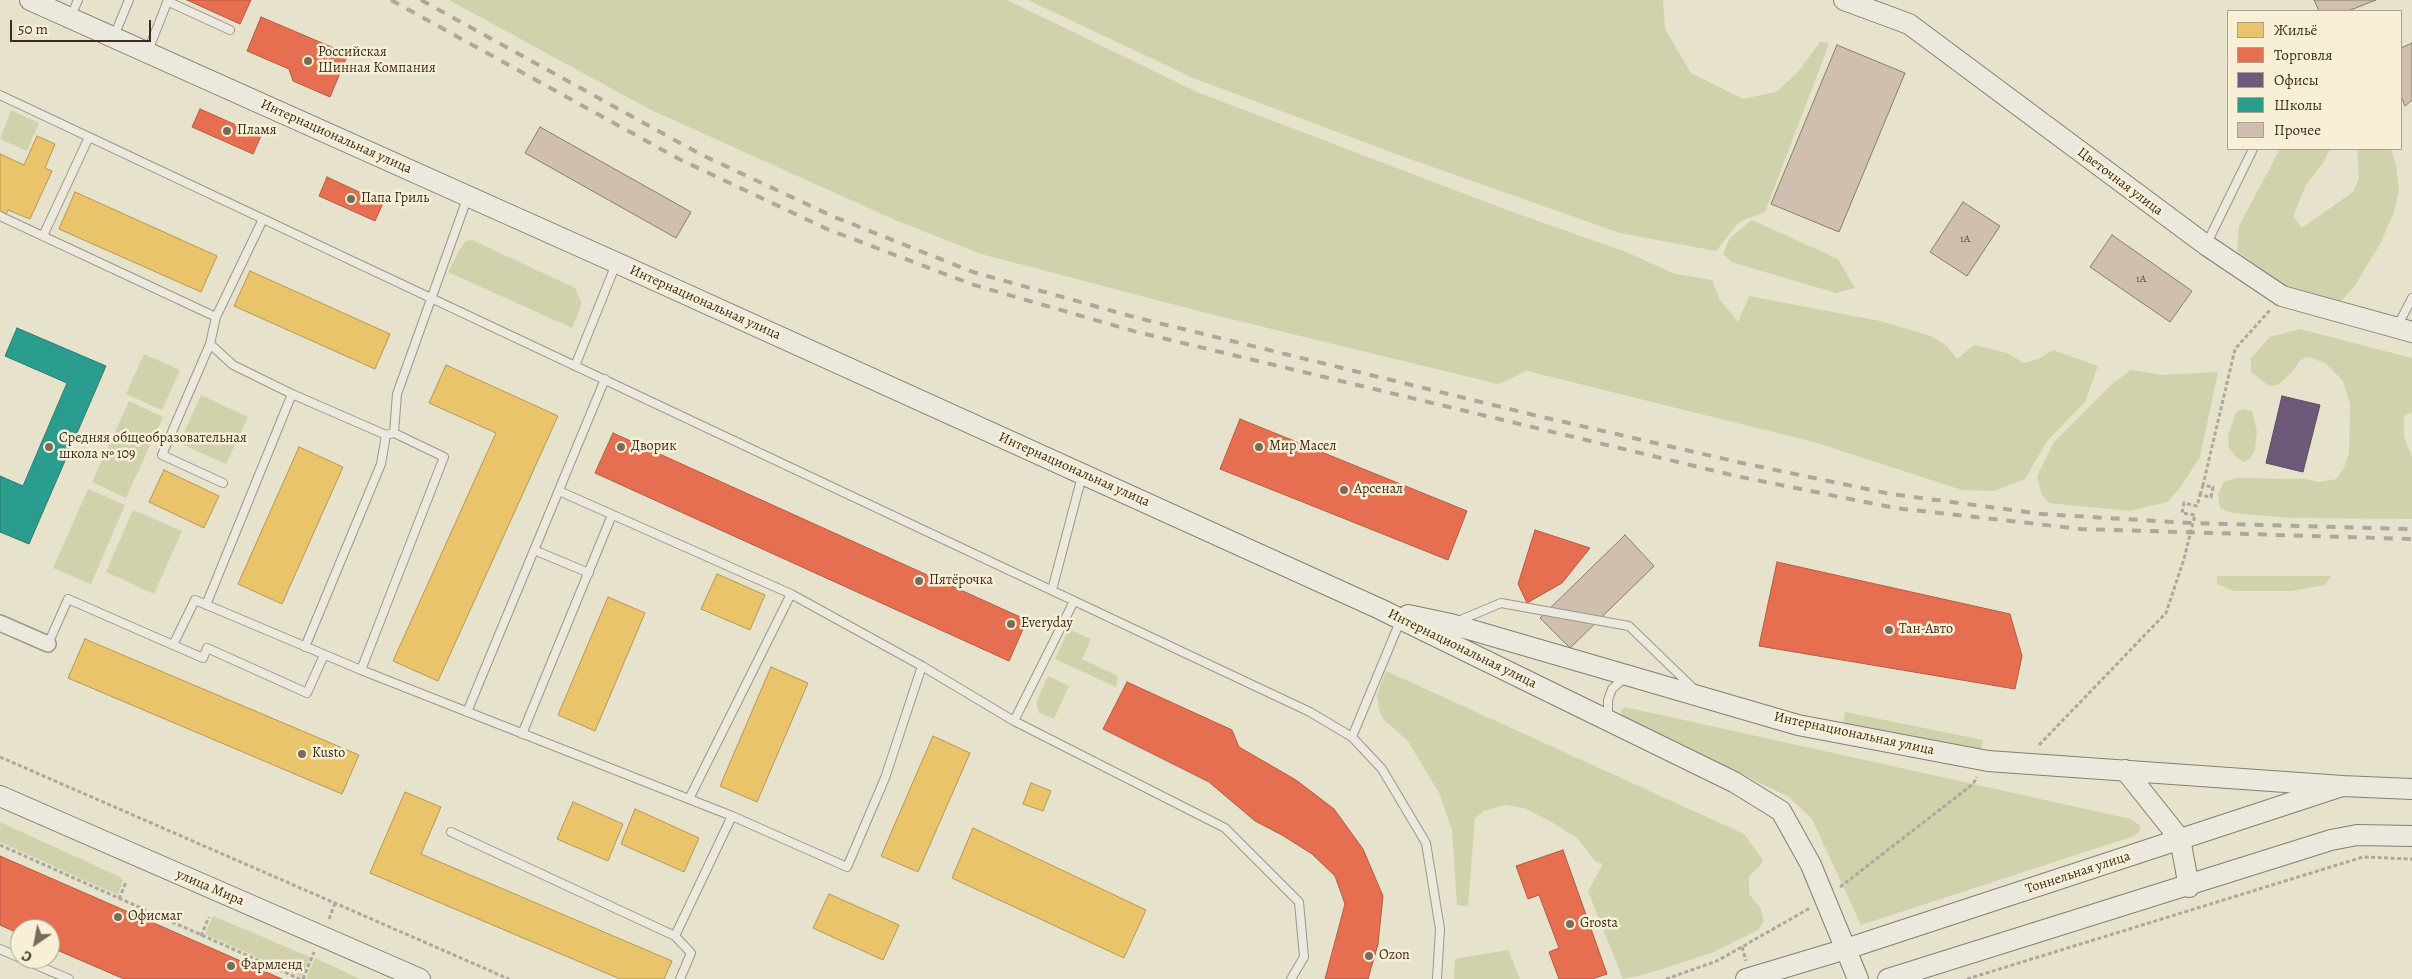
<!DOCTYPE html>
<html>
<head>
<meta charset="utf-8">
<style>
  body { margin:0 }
  #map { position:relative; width:2412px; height:979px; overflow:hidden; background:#e7e2cc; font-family:Alegreya,serif }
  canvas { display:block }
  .legend { position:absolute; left:2227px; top:10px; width:175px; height:140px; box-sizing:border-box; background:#f7f0d6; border:1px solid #ada18b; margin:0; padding:6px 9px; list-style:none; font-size:15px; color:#3f2b1b }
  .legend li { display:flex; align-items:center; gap:10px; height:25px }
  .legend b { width:25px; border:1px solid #ada18b }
  .north { position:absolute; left:10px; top:919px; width:50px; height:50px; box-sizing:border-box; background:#f7f0d6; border:1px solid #ada18b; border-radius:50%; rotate:213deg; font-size:14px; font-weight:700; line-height:20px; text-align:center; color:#3f2b1b }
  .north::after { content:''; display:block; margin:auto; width:18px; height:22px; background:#7a6b59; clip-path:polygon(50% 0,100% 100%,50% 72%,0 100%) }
  .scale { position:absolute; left:10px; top:20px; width:141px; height:22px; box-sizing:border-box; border:2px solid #3f2b1b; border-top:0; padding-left:6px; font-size:15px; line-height:18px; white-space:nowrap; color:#3f2b1b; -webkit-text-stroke:4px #f7f0d6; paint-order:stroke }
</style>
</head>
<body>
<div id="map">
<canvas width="2412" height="979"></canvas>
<ul class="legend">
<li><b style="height:14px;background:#e9c46a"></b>Жильё</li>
<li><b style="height:14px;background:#e76f51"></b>Торговля</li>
<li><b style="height:14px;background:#6d597a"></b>Офисы</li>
<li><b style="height:14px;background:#2a9d8f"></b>Школы</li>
<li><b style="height:14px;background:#d0bfaf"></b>Прочее</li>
</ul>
<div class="north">С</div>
<div class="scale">50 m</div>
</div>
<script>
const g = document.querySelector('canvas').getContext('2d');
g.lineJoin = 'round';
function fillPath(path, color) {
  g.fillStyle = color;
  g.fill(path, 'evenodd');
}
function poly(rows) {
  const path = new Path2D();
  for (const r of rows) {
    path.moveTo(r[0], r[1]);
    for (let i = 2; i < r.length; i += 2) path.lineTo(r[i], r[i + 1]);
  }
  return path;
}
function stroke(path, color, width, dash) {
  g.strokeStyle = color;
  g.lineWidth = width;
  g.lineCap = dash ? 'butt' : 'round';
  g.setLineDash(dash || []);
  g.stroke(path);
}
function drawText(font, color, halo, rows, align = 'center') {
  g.font = font + ' Alegreya,serif';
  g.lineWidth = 5;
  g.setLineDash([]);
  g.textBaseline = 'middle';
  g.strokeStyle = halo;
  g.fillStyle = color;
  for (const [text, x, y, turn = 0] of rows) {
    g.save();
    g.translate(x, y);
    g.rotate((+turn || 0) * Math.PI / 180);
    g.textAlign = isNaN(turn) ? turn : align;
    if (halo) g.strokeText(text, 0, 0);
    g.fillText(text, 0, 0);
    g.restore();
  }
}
fillPath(poly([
  [449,0,1007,0,1197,92,1507,210,1626,252,1675,274,1712,280,1720,300,1738,322,1749,296,1880,321,1931,336,1947,346,1957,359,1974,345,2007,353,2024,363,2038,359,2053,350,2098,366,2085,402,2047,441,2025,479,1994,491,1962,490,1814,442,1527,371,1498,384,1210,314,981,254,895,220,649,109],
  [1028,0,1663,0,1665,29,1691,73,1743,99,1776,92,1797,73,1821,41,1829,44,1765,212,1739,222,1716,251,1620,233,1404,157,1193,78],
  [11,110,39,123,27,151,0,139],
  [2280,149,2330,149,2323,163,2306,185,2293,216,2302,228,2353,192,2359,179,2357,149,2391,149,2396,165,2399,190,2394,212,2380,244,2354,287,2339,303,2280,284,2237,251,2239,226],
  [1752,220,1838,259,1855,288,1836,293,1731,262,1723,254,1730,238],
  [472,240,575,288,582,304,572,328,448,272,460,249,466,241],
  [2300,329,2412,358,2412,412,2404,416,2404,437,2412,456,2412,519,2292,518,2232,513,2220,508,2218,494,2224,482,2236,478,2305,479,2319,482,2336,479,2344,468,2349,453,2350,404,2343,381,2325,363,2309,357,2300,360,2292,372,2278,385,2269,386,2251,372,2251,358,2270,337],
  [144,354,180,370,162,410,126,394],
  [2131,370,2161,375,2218,372,2200,457,2179,489,2167,502,2130,511,2049,503,2041,493,2037,476,2054,442,2112,384],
  [201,395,248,417,226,464,179,443],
  [129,401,163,417,126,498,92,482],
  [2243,409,2252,411,2257,432,2255,450,2250,459,2243,462,2236,457,2229,448,2228,436,2236,412],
  [88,489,125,505,91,584,53,568],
  [133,510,182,531,154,594,106,572],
  [2217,576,2331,576,2325,585,2291,591,2234,591,2217,584],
  [1069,629,1091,639,1082,659,1118,676,1116,687,1055,659],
  [1386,671,1744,834,1763,860,1760,866,1749,876,1749,894,1761,909,1764,921,1758,930,1714,952,1650,973,1623,979,1588,891,1603,864,1595,861,1577,838,1553,823,1524,808,1505,805,1484,811,1475,818,1468,906,1457,905,1452,830,1439,793,1408,741,1383,719,1379,709,1377,695],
  [1048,676,1069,686,1054,719,1039,713,1036,703],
  [1625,707,2131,819,2140,826,2139,832,2134,836,1861,925,1812,819,1789,797,1622,716,1621,710],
  [1845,712,1983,740,1981,751,1843,723],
  [0,822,120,877,123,880,118,895,0,842],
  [213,916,310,957,302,977,205,934],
  [1508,950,1520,979,1454,979,1455,959],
  [315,958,360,979,306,979]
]), '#d0d2ac');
const homes = poly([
  [37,136,55,144,45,168,52,171,30,219,8,210,5,217,0,214,0,154,24,165,37,136],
  [75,192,217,256,201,292,59,229,75,192],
  [250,271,390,334,375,369,234,306,250,271],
  [446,365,558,416,438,681,393,661,496,433,429,403,446,365],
  [299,447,343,467,282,604,238,584,299,447],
  [164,470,219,496,204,528,149,502,164,470],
  [717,574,765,595,750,630,701,609,717,574],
  [608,597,645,613,595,731,558,715,608,597],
  [85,639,359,755,342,794,68,678,85,639],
  [771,667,808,683,757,802,720,786,771,667],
  [933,736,970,753,918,872,881,856,933,736],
  [1031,783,1051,791,1043,811,1023,804,1031,783],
  [405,792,441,807,421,854,672,961,664,979,620,979,370,873,405,792],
  [573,802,623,824,608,861,557,839,573,802],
  [635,809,699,838,684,872,621,844,635,809],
  [973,828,1146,910,1124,958,952,878,973,828],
  [829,894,899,925,883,960,813,928,829,894]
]);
fillPath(homes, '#e9c46a');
stroke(homes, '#b69652', 1);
const shops = poly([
  [187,0,251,0,240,24,187,0],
  [261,17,348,54,330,97,293,81,289,69,247,51,261,17],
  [200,109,261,136,253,154,192,127,200,109],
  [327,177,383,203,375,221,319,196,327,177],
  [1240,419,1467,511,1448,560,1220,469,1240,419],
  [613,433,1027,620,1009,661,595,473,613,433],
  [1535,530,1590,548,1562,583,1527,603,1518,584,1535,530],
  [1777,562,2010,614,2022,656,2015,689,1759,646,1777,562],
  [1127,682,1232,730,1239,747,1296,780,1334,809,1363,849,1383,896,1378,944,1368,979,1325,979,1345,904,1335,876,1312,854,1282,835,1255,821,1209,782,1103,729,1127,682],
  [1563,850,1607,974,1592,979,1559,979,1549,952,1559,948,1539,895,1528,899,1516,866,1563,850],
  [0,856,282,979,124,979,50,947,50,929,20,929,20,934,0,925,0,856]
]);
fillPath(shops, '#e76f51');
stroke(shops, '#b55b41', 1);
const offices = poly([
  [2282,396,2320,405,2303,472,2266,463,2282,396]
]);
fillPath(offices, '#6d597a');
stroke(offices, '#5f4b5e', 1);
const schools = poly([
  [17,328,106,366,29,544,0,532,0,476,23,486,67,383,5,356,17,328]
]);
fillPath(schools, '#2a9d8f');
stroke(schools, '#307b6c', 1);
const building = poly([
  [2314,0,2376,0,2348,11,2319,11,2314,0],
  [2412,43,2412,100,2405,106,2401,96,2401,48,2412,43],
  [1837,45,1905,73,1839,232,1771,204,1837,45],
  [540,127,691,212,676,238,525,153,540,127],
  [1963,202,2000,226,1967,276,1930,252,1963,202],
  [2112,235,2192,291,2170,322,2090,267,2112,235],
  [1625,535,1654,566,1570,648,1540,618,1625,535]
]);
fillPath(building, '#d0bfaf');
stroke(building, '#847e71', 1);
const lane = poly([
  [169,2,230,30],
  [71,16,78,0],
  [114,36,129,0],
  [148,51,168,0],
  [0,95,1310,712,1352,737,1382,769,1426,843,1440,929,1437,979],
  [0,216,216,317,210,344,233,365,292,394],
  [43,236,89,137],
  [2207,243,2253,149],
  [216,317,263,219],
  [2397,327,2412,298],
  [210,344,162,455,223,483],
  [575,366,616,264],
  [559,491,791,594,922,666,1014,721,1225,828,1299,902,1304,957,1291,979],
  [534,550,589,573],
  [1052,590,1082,476],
  [206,605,292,394,386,435],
  [1458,621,1501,603,1629,626,1693,688],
  [48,644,68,599,173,645,195,600,361,670,732,816,847,867,885,778,922,666],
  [173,645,203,658,207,648,307,693,324,655],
  [305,647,381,464,386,435,390,434],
  [361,670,444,457,394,433,397,394,468,196],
  [467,712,605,379],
  [1608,718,1608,700,1612,689,1624,678],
  [1014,721,1074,601],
  [522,734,612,515],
  [1352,737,1401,619],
  [689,799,791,594],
  [451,832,675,936,691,953,680,979],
  [675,936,732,816],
  [0,949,20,958],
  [22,959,69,979]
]);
const street = poly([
  [0,623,48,644]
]);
const secondary = poly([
  [30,0,617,263,1380,609,1734,782,1781,811,1811,865,1858,979],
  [1844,0,1909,24,2206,245,2282,296,2412,332],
  [1408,615,1451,624,1798,725,1988,761,2342,786],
  [2125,770,2180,839,2189,887],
  [0,796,420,979],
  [1746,979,1846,949,2342,786,2412,789],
  [1888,979,2331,840,2357,835,2412,836]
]);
stroke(lane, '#9c9788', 10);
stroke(street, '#9c9788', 18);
stroke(secondary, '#847e71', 22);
stroke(poly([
  [2200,495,2203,485],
  [2039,745,2166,613,2184,559,2195,515,2182,513,2184,503,2197,506,2200,495,2211,497,2213,487,2203,485,2235,349,2270,310],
  [0,757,509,979],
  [0,845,300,979],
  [1840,887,1973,784,1977,777],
  [119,899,126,882],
  [329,919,335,903],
  [201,936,209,917],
  [1742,947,1746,961],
  [303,979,314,952],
  [1666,979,1717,961,1810,908],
  [1967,979,2363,857,2412,859]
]), '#aca89e', 3, [4, 2.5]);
stroke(lane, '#ebe9de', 8);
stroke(street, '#ebe9de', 15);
stroke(secondary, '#ebe9de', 20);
stroke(poly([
  [391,0,679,159,827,229,971,284,1137,332,1736,476,1895,508,2081,529,2412,539],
  [421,0,700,154,832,216,973,272,1134,317,1538,416,1742,463,1891,494,2042,514,2190,523,2412,529]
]), '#aca89e', 4, [9, 9]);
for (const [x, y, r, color] of [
  [308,61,5,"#7a6b59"],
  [227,131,5,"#7a6b59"],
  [351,199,5,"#7a6b59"],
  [49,447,5,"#7a6b59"],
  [621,447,5,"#7a6b59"],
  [1259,447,5,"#7a6b59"],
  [1344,490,5,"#7a6b59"],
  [919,581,5,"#7a6b59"],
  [1011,624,5,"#7a6b59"],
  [1889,630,5,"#7a6b59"],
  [302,754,5,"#7a6b59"],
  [118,917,5,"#7a6b59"],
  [1570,924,5,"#7a6b59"],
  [1369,956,5,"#7a6b59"],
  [231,966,5,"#7a6b59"]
]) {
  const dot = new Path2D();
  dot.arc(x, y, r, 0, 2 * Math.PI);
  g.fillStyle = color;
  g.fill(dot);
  stroke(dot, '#f7f0d6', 2);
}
drawText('11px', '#635040', null, [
  ["1А",1965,239],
  ["1А",2141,279]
]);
drawText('14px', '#3f2b1b', '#f7f0d6', [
  ["Российская",318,53],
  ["Шинная Компания",318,69],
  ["Пламя",237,131],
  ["Папа Гриль",361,199],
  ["Средняя общеобразовательная",59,439],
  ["школа № 109",59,455],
  ["Дворик",631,447],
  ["Мир Масел",1269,447],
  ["Арсенал",1354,490],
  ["Пятёрочка",929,581],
  ["Everyday",1021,624],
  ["Тан-Авто",1899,630],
  ["Kusto",312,754],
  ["Офисмаг",128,917],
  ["Grosta",1580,924],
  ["Ozon",1379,956],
  ["Фармленд",241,966]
], 'left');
drawText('14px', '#3f2b1b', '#f7f0d6', [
  ["Интернациональная улица",336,137,24],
  ["Цветочная улица",2120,182,37],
  ["Интернациональная улица",705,303,24],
  ["Интернациональная улица",1074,470,24],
  ["Интернациональная улица",1462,649,26],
  ["Интернациональная улица",1854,734,12],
  ["Тоннельная улица",2078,873,-18],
  ["улица Мира",210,888,23]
]);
</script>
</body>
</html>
